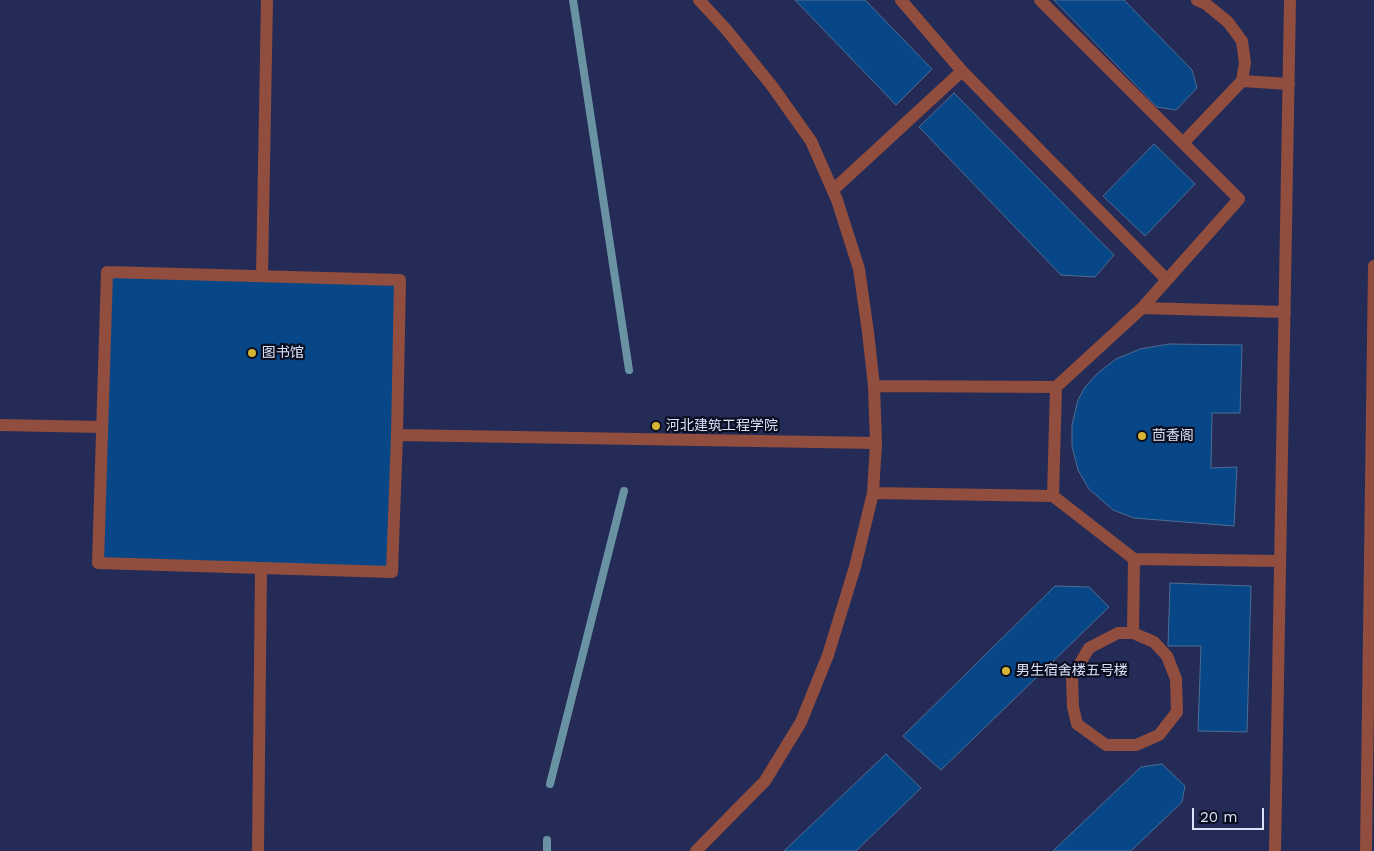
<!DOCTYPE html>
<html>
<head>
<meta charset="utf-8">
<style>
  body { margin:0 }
  #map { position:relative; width:1374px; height:851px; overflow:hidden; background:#1c2249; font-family:"Work Sans",sans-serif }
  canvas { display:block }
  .scale { position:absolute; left:1192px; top:808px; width:72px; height:22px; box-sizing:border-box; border:2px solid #dae1fb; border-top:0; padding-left:6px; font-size:15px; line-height:18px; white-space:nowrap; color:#dae1fb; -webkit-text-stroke:4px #0b0e1f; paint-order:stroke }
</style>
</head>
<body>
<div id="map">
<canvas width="1374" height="851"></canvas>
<div class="scale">20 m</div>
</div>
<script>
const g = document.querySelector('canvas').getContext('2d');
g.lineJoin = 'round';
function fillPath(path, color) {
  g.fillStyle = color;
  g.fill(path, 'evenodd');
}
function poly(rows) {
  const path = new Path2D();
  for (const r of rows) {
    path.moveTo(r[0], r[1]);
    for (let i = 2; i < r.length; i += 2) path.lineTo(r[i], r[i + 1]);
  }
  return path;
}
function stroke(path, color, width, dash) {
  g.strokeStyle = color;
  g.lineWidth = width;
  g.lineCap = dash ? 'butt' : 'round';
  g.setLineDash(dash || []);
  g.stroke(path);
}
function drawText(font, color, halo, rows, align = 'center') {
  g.font = font + ' "Work Sans","Noto Sans SC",sans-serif';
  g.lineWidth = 4.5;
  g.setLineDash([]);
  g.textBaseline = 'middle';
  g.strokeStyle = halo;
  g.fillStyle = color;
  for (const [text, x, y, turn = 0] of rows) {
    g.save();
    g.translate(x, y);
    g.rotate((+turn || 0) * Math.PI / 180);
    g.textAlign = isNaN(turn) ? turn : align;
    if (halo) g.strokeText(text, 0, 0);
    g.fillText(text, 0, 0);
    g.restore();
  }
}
fillPath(poly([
  [0,0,1374,0,1374,851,0,851]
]), '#242b57');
stroke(poly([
  [573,0,629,370],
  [550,784,624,491],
  [547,851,547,840]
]), '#6992a2', 8);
const building = poly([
  [795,0,865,0,932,69,896,105,795,0],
  [1054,0,1124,0,1192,70,1197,88,1176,110,1157,107,1054,0],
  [954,93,1114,255,1095,277,1061,275,919,127,954,93],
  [1154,144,1195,184,1145,236,1103,196,1154,144],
  [107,272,400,280,392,572,98,563,107,272],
  [1169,344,1242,345,1240,413,1212,413,1211,468,1237,467,1234,526,1134,518,1113,510,1089,489,1078,470,1072,446,1072,425,1078,400,1085,387,1098,373,1116,359,1140,349,1169,344],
  [1170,583,1251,586,1247,732,1198,731,1201,646,1168,646,1170,583],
  [1055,586,1089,587,1109,607,941,770,903,736,1055,586],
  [886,754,921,788,856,851,784,851,886,754],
  [1162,764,1185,786,1182,802,1131,851,1053,851,1141,767,1162,764]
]);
fillPath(building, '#084787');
stroke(building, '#4d6c93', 1);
stroke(poly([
  [901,0,962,71,1167,280],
  [1040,0,1239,199,1142,308],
  [1242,81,1289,84],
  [1183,143,1242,81,1245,63,1242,41,1228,22,1206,4,1197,0],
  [833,190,962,71],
  [107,272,400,280,397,435,392,572,98,563,107,272],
  [262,276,267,0],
  [874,386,1056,387,1142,308,1285,312],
  [1056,387,1053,496,1134,559,1280,561],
  [0,425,102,427],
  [397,435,876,443],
  [873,493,1053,496],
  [1133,633,1154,642,1167,656,1176,679,1177,712,1159,735,1136,745,1106,745,1077,724,1073,707,1072,677,1089,648,1118,633,1133,633,1134,559],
  [258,851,261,568],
  [696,851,765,781,801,722,828,655,855,567,873,493,876,443,874,386,868,332,859,269,837,200,811,141,772,86,725,28,699,0],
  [1275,851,1290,0],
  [1366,851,1374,266]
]), '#914d3d', 12);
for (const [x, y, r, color] of [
  [252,353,5,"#d6b534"],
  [656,426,5,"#d6b534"],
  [1142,436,5,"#d6b534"],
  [1006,671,5,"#d6b534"]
]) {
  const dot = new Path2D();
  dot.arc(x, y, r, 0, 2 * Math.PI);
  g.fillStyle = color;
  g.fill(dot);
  stroke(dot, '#0b0e1f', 2);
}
drawText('14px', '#dae1fb', '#0b0e1f', [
  ["图书馆",262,353],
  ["河北建筑工程学院",666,426],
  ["茴香阁",1152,436],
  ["男生宿舍楼五号楼",1016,671]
], 'left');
</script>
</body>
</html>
